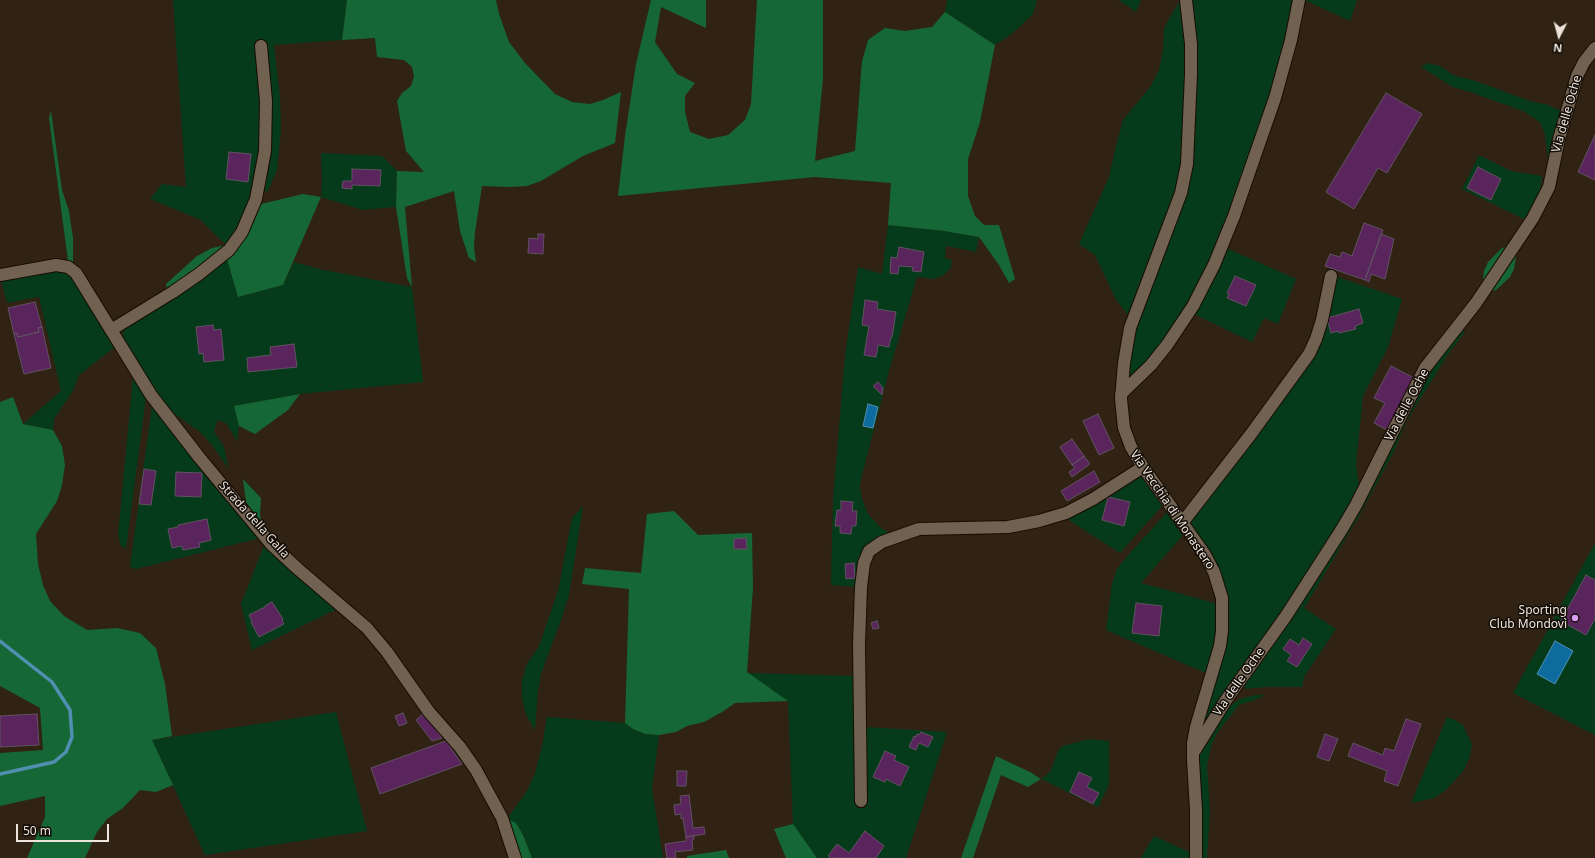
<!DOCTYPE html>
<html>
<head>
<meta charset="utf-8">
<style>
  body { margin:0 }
  #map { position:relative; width:1595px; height:858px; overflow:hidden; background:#302314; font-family:"Noto Sans",sans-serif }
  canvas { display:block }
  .north { position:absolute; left:1539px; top:16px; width:40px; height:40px; -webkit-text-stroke:3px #130d07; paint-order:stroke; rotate:186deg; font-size:11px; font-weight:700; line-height:16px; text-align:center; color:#ede4db }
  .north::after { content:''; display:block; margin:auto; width:14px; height:18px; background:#ede4db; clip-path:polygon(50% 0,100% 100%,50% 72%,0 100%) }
  .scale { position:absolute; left:16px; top:824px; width:93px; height:18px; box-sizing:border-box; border:2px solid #ede4db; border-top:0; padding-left:5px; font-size:12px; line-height:14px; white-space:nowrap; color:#ede4db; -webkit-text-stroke:3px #130d07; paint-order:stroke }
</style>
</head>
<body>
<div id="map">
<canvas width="1595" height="858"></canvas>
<div class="north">N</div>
<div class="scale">50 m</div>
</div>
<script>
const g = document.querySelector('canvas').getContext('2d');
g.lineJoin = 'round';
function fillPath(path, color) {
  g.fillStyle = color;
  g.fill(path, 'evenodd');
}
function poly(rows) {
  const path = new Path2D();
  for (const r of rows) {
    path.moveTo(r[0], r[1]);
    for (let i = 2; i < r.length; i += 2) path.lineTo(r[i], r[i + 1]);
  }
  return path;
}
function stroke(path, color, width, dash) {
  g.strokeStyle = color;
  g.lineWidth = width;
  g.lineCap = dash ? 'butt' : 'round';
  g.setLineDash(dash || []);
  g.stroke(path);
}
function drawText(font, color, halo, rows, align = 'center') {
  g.font = font + ' "Noto Sans",sans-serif';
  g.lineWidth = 3;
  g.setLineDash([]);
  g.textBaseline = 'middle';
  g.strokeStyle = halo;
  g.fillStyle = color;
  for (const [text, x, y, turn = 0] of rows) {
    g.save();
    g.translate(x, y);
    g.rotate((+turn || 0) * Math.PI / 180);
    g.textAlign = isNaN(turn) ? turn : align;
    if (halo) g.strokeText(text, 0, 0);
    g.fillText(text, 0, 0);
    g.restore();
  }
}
fillPath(poly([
  [173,0,347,0,342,40,274,45,280,98,281,131,277,170,268,191,264,192,271,159,271,99,261,102,260,149,251,197,239,227,226,245,201,220,150,199,162,184,186,187],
  [947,0,1037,0,1033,14,1013,33,995,45,945,12],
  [1119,0,1141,0,1136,12],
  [1180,0,1186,50,1182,162,1177,191,1130,318,1115,298,1095,255,1079,244,1109,177,1116,146,1123,120,1151,86,1159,70,1163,50,1164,28],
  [1190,0,1294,0,1287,34,1264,117,1214,253,1189,305,1154,355,1125,383,1134,330,1179,211],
  [1304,0,1357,0,1350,21],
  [1428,63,1440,66,1453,75,1475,81,1533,102,1545,104,1562,111,1548,177,1548,158,1545,135,1540,122,1523,111,1473,93,1453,87,1421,67],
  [321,153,382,156,397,171,396,207,363,210,321,197,322,181],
  [1479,155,1511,171,1542,176,1539,199,1528,221,1462,189],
  [888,225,944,231,979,237,976,252,946,246,945,258,952,260,951,267,944,275,935,279,917,277,889,371,861,479,860,487,862,499,868,514,879,526,890,534,866,546,862,551,858,564,856,587,831,585,833,499,845,355,858,267,882,274],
  [1226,248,1296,279,1278,324,1264,318,1252,342,1194,314],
  [227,259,238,297,283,285,294,262,319,269,412,287,423,382,300,394,235,406,239,426,237,441,227,424,218,420,214,431,224,447,228,468,213,446,200,432,169,410,156,392,124,340,123,332,125,328],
  [52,270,62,270,71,275,115,347,79,375,74,389,54,419,53,430,23,424,61,391,39,297,7,303,1,280],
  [1335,276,1402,299,1388,347,1363,396,1356,464,1359,488,1345,515,1268,634,1233,680,1201,732,1227,612,1190,522,1295,381],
  [1461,330,1465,332,1448,354,1406,422,1394,451,1358,518,1304,608,1336,629,1304,677,1302,687,1265,687,1245,689,1244,685,1251,670,1424,379],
  [133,377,146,398,126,549,121,546,118,535],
  [152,405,260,538,136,569,130,567],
  [1141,474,1163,505,1120,553,1064,517],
  [583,506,569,595,561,620,541,674,538,691,535,730,526,715,522,698,522,680,527,664,539,646,558,591,572,518],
  [1168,511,1184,534,1141,583,1218,604,1217,636,1208,674,1106,630,1112,584,1117,569,1129,554],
  [265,543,339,608,252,650,241,604],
  [1595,543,1595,735,1513,693],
  [747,673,854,676,857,808,865,808,865,727,947,732,906,858,817,858,793,824,788,701],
  [1255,695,1265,695,1252,701,1239,705,1217,733,1212,744,1207,765,1210,811,1207,858,1201,858,1202,817,1199,758,1200,752,1228,707,1240,699],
  [336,712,367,831,205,855,152,740],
  [547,717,625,723,633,729,645,734,659,735,652,789,663,858,532,858,523,835,516,824,507,819,527,791,535,773,542,747],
  [1447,717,1455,720,1463,725,1472,745,1470,756,1464,770,1447,789,1434,798,1411,803],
  [1089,739,1109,741,1109,784,1098,807,1041,779,1050,772,1059,749,1063,746],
  [1154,836,1191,853,1190,858,1141,858]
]), '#053b1b');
fillPath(poly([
  [347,0,496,0,499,14,509,42,525,63,555,94,572,102,590,104,603,100,621,92,615,143,583,156,541,181,527,186,510,187,482,186,475,232,474,247,476,262,469,258,460,231,454,191,405,207,412,287,407,278,396,207,397,171,424,172,406,151,397,101,402,93,411,86,414,77,412,67,404,60,377,57,375,38,342,40],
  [651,0,706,0,706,28,661,7,655,42,677,74,695,83,685,96,685,112,690,132,709,139,728,135,745,120,751,104,757,0,823,0,823,78,815,161,855,151,862,61,868,40,885,28,905,31,932,27,945,12,995,45,980,122,968,159,968,196,975,216,984,225,999,225,1015,279,1009,283,999,265,979,237,944,231,888,225,891,183,815,177,618,196,625,136,636,64],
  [51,111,62,190,69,211,71,225,73,238,73,263,68,261,49,118],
  [303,194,321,197,283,285,238,297,227,259,241,244,256,217,261,204],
  [226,245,214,256,167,290,166,284,197,256,212,248],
  [1511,245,1482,288,1484,271,1488,262,1502,248],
  [1517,250,1514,269,1510,277,1496,290,1488,292],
  [300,394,288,410,255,434,239,426,234,406],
  [13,397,23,424,53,430,62,446,65,465,62,485,57,501,36,534,38,564,43,585,50,601,64,616,87,630,117,628,140,633,156,648,165,684,172,736,152,740,173,785,156,792,140,790,123,808,107,819,97,832,85,858,27,858,45,817,45,796,0,806,0,753,43,750,40,708,0,686,0,402],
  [243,479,261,498,260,515,263,528,246,502],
  [674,511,698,535,752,533,753,587,747,672,788,701,735,703,722,712,704,722,687,726,676,732,659,735,645,734,633,729,625,723,629,589,582,584,585,568,641,573,647,514],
  [996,756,1030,772,1041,779,1028,787,1001,775,973,858,961,858],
  [507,819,516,823,523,835,532,858,519,858],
  [793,824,817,858,786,858,774,829],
  [726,850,729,858,687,858,687,856]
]), '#156835');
const water = poly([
  [868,404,878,407,873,428,863,426,868,404],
  [1555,641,1573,651,1555,684,1537,674,1555,641]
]);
fillPath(water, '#0e6b9d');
stroke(water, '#518fb0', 1);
stroke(poly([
  [0,641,52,682,70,710,72,737,66,752,54,762,0,774]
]), '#518fb0', 3.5);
const building = poly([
  [1386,93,1422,114,1387,173,1378,168,1354,209,1326,192,1386,93],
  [1595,135,1595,180,1578,172,1595,135],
  [229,152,251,154,248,182,226,179,229,152],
  [1478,167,1501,179,1491,200,1467,188,1478,167],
  [352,169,381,170,380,186,352,185,352,189,342,188,343,181,352,181,352,169],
  [1364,223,1383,230,1365,280,1325,266,1330,254,1340,257,1342,252,1352,256,1364,223],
  [538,234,544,234,543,254,528,253,529,238,538,239,538,234],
  [1381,234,1394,239,1385,279,1371,274,1369,282,1365,280,1381,234],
  [899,247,924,252,921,272,912,271,913,267,899,266,898,274,890,273,891,257,897,258,899,247],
  [1235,276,1256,285,1246,306,1227,298,1229,294,1227,293,1235,276],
  [865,300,878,302,877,309,896,312,892,337,891,337,889,347,878,345,876,357,864,355,869,326,862,325,865,300],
  [35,302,42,327,38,328,39,332,18,337,17,333,14,334,8,308,35,302],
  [1359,309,1363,323,1355,326,1356,329,1339,333,1338,331,1331,333,1327,318,1359,309],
  [213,325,214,330,221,329,224,360,204,362,203,353,199,354,196,327,213,325],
  [42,327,51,368,24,374,14,334,17,333,18,337,39,332,38,328,42,327],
  [294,344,297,367,248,372,247,358,271,355,270,347,294,344],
  [1391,366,1414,378,1387,430,1374,423,1385,403,1374,398,1391,366],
  [878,382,883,388,882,395,873,386,878,382],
  [1098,414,1114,448,1099,455,1083,421,1098,414],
  [1072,439,1084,456,1072,465,1060,447,1072,439],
  [1084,456,1090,464,1072,477,1069,472,1075,468,1072,465,1084,456],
  [144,469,156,471,151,505,139,504,144,469],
  [1094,471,1100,482,1067,501,1061,491,1094,471],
  [176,472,202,473,201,497,175,496,176,472],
  [1108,497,1130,502,1124,526,1102,520,1108,497],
  [841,501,853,502,852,511,857,511,856,526,852,526,851,534,840,533,840,526,835,526,837,510,841,510,841,501],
  [207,519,211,540,199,543,200,547,183,550,182,546,172,548,168,529,178,527,178,525,207,519],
  [746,538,747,549,734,549,734,539,746,538],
  [854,563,855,578,846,579,845,564,854,563],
  [1586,575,1595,580,1595,619,1586,635,1561,621,1586,575],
  [272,602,283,619,282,620,284,624,259,637,251,622,252,621,249,615,265,607,265,606,272,602],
  [1136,603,1162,606,1159,636,1132,633,1136,603],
  [877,621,879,628,873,629,871,623,877,621],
  [1303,638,1312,644,1297,667,1287,661,1291,655,1283,649,1290,639,1299,645,1303,638],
  [403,713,407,723,399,726,395,716,403,713],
  [424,713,442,738,432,741,416,720,424,713],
  [37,714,39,745,0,747,0,716,37,714],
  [1406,719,1421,724,1398,786,1384,781,1387,771,1348,756,1353,743,1383,755,1385,748,1394,751,1406,719],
  [921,732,933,737,928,747,919,743,916,750,909,747,914,736,916,737,917,734,919,735,921,732],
  [1325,734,1338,739,1329,761,1317,757,1325,734],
  [446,741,462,764,380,794,371,768,446,741],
  [885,751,896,756,894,760,909,767,900,786,886,779,885,782,873,777,885,751],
  [677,771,687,771,686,786,677,786,677,771],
  [1079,772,1092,778,1087,787,1099,793,1093,804,1070,792,1079,772],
  [689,795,693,828,704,827,705,834,686,837,683,818,681,819,681,814,675,815,674,805,681,804,680,796,689,795],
  [865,831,884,846,876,858,831,858,828,856,837,844,849,853,865,831],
  [694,836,694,839,692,840,693,850,675,852,676,858,667,858,665,844,686,841,686,837,694,836]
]);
fillPath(building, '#5a245d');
stroke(building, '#615261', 1);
const minor = poly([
  [1186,0,1191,44,1191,74,1187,164,1181,193,1130,328,1124,363,1121,399,1124,428,1131,447,1143,467,1205,555,1214,572,1222,598,1222,631,1220,646,1196,727,1193,743,1193,760,1196,810,1196,858],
  [0,275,56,265,68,267,76,273,151,395,199,457,271,544,298,569,367,628,387,652,429,712,460,747,476,770,502,818,515,858],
  [111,330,173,292,199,274,229,250,242,232,256,199,265,151,266,101,261,46],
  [1121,394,1151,365,1167,345,1193,306,1214,265,1234,216,1275,98,1291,40,1299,0],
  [1182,523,1251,434,1309,354,1316,339,1322,320,1331,276],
  [1195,750,1226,700,1286,616,1342,529,1356,505,1425,368,1476,303,1533,218,1549,187,1559,139,1577,76,1584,62,1595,48],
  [861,801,859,644,861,587,864,563,869,551,882,542,919,529,1008,527,1039,521,1066,513,1093,499,1143,467]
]);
stroke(minor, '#170c02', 14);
stroke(minor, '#706151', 12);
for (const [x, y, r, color] of [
  [1575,618,4,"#d89af8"]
]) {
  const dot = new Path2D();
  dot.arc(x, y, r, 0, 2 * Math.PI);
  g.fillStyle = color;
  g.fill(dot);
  stroke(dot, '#130d07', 1.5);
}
drawText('12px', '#ede4db', '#130d07', [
  ["Via delle Oche",1567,114,-74],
  ["Via delle Oche",1407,405,-62],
  ["Via Vecchia di Monastero",1172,510,56],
  ["Strada della Galla",254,520,48],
  ["Via delle Oche",1239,682,-55]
]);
drawText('12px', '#ede4db', '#130d07', [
  ["Sporting",1567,611],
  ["Club Mondovì",1567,625]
], 'right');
</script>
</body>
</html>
